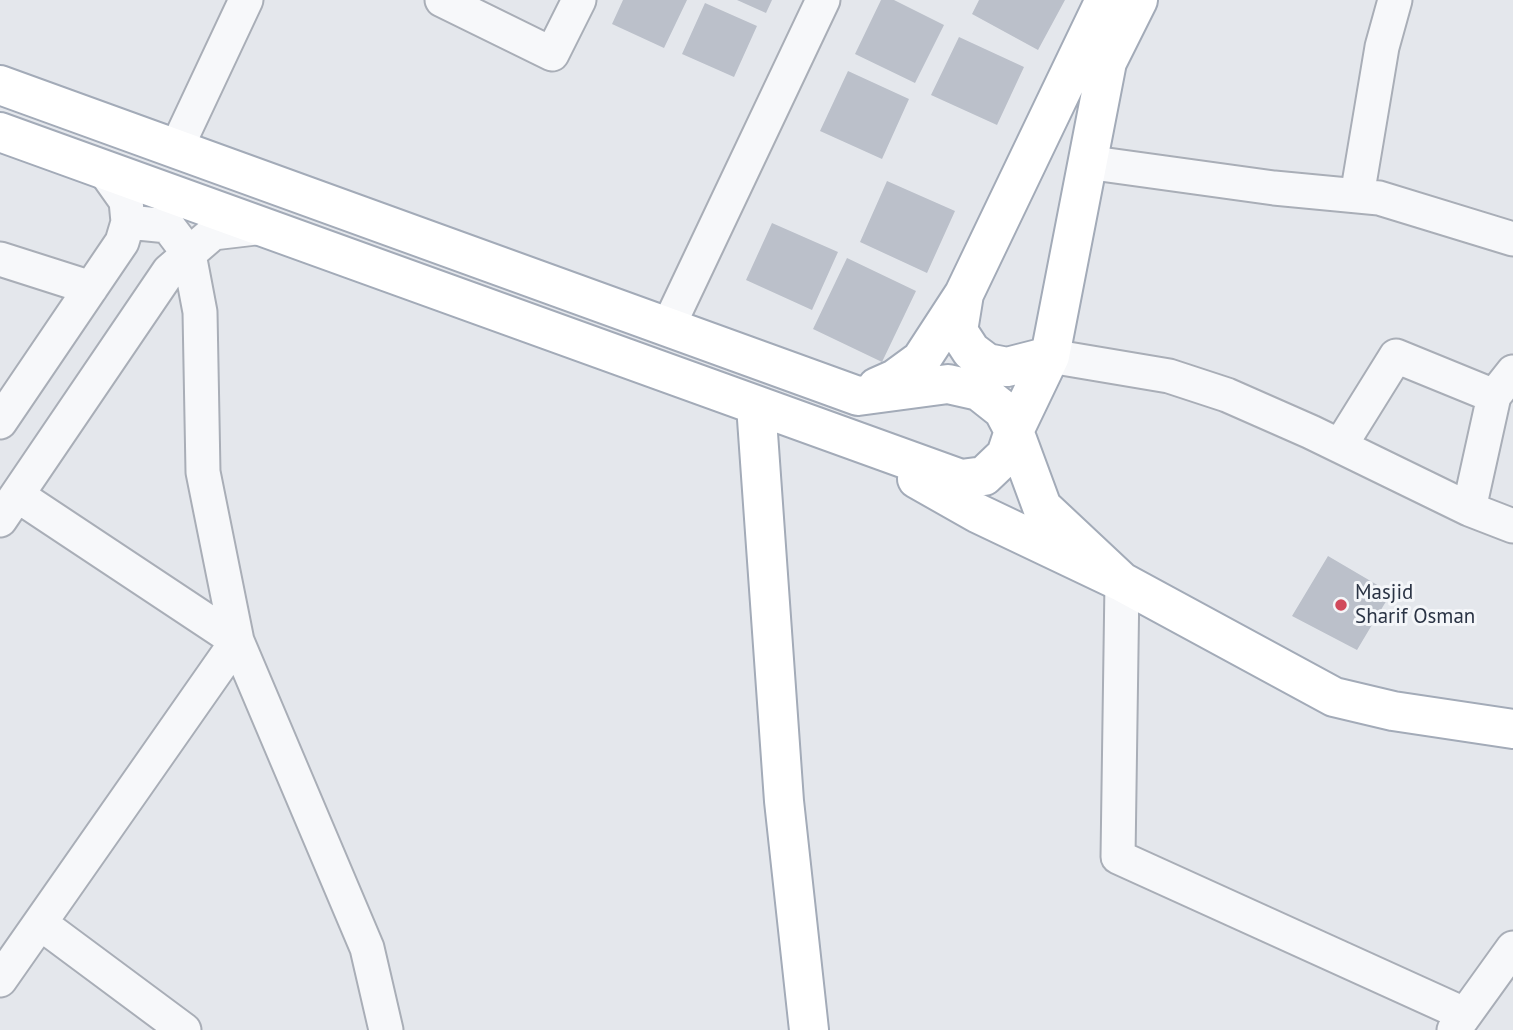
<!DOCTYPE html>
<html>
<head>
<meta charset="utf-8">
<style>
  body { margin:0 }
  canvas { display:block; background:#e4e7ec }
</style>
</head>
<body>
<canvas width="1513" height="1030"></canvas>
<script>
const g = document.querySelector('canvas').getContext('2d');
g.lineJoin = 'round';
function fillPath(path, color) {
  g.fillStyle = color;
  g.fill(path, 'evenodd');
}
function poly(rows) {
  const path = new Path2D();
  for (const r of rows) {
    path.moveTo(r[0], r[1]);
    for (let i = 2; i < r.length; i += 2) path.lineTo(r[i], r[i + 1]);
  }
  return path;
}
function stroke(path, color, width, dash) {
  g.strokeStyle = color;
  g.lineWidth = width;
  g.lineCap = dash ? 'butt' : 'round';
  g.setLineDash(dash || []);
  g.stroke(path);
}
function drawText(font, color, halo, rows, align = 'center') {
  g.font = font + ' "PT Sans",sans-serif';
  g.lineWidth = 6;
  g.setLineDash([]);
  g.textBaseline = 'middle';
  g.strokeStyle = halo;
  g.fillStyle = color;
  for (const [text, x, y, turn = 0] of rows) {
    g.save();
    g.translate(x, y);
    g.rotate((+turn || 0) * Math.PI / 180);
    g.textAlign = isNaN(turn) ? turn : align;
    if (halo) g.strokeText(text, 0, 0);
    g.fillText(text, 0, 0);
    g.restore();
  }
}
fillPath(poly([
  [623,0,687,0,664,48,612,24],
  [737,0,772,0,766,13],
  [881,0,894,0,944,25,915,83,855,54],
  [979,0,1065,0,1038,50,972,14],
  [705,3,757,26,734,77,682,54],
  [959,37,1024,67,997,125,931,95],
  [848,71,909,99,882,159,820,131],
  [887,181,955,211,927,273,860,242],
  [772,223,838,252,812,310,746,280],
  [847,258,916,291,882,362,813,329],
  [1328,556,1391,593,1357,650,1292,616]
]), '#bbc0ca');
const minor = poly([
  [442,0,552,54,579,0],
  [176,149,246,0],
  [1086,162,1274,188,1379,198,1513,239],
  [1357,196,1382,47,1395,0],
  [128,222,168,226,189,254,200,312,203,472,237,641,367,948,386,1030],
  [0,259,91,288],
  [668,327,823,0],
  [1050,356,1169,376,1227,395,1311,432,1469,509,1513,526],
  [0,422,122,242,128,222,126,201,104,170],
  [1340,446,1396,356,1494,396],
  [1469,509,1494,396,1513,372],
  [0,520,169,271,213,233,264,227],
  [1122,582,1118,857,1464,1014],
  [40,923,184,1030],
  [0,980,237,641,17,495],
  [1454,1030,1513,948]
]);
const major = poly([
  [0,85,858,396,948,384,979,391,1003,410,1014,431,1042,507,1122,582],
  [0,132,961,479,984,476,1006,455,1014,431,1050,356,1107,62,1138,0],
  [964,294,958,331,971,351,987,363,1007,367,1050,356],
  [877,387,895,379,921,360,964,294,1105,0],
  [756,405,784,801,809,1030],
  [917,479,977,513,1122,582,1334,697,1393,711,1513,729]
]);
stroke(minor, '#a9aeb7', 37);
stroke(major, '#a3abb8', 42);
stroke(minor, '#f7f8fa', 33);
stroke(major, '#fff', 38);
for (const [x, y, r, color] of [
  [1341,605,7,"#d1495b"]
]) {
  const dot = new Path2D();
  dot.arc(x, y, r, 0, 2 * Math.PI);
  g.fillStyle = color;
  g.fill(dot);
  stroke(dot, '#f4f6f9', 2.5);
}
drawText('21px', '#2b3445', '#f4f6f9', [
  ["Masjid",1355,593],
  ["Sharif Osman",1355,617]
], 'left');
</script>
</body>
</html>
